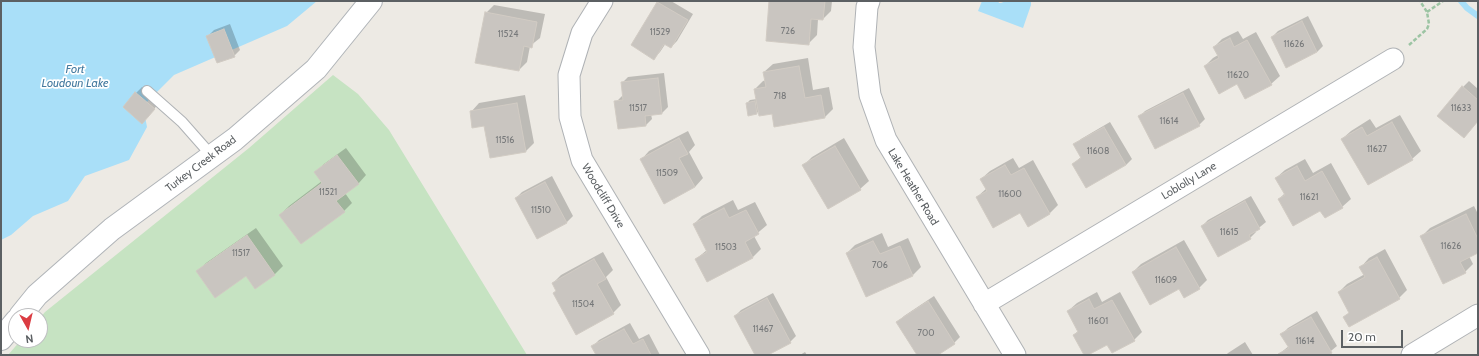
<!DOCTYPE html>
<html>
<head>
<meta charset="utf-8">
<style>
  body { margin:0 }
  #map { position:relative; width:1479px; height:356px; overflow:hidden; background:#edeae4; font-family:Cabin,sans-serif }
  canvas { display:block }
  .frame { position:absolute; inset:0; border:2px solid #5c6063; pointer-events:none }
  .north { position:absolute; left:8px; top:308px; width:40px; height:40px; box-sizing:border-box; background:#fff; border:1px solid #bebfc1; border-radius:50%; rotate:172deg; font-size:11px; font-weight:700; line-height:16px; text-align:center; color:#5c6063 }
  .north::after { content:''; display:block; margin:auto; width:14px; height:18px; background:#db3c42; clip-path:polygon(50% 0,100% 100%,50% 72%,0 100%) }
  .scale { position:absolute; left:1341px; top:330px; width:62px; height:18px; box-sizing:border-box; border:2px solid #5c6063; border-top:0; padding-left:5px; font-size:12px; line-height:14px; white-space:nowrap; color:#5c6063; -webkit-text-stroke:3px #fff; paint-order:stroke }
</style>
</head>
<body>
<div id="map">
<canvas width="1479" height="356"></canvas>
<div class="frame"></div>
<div class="north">N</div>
<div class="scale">20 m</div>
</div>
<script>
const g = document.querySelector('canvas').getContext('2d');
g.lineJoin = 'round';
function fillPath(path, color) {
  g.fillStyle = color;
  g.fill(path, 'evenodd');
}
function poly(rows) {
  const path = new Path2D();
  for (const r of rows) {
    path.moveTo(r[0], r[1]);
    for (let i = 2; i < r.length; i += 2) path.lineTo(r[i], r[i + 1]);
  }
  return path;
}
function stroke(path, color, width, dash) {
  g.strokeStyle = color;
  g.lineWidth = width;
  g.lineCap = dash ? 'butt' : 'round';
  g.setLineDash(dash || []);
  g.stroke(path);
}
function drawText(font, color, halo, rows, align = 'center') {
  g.font = font + ' Cabin,sans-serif';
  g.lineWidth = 3.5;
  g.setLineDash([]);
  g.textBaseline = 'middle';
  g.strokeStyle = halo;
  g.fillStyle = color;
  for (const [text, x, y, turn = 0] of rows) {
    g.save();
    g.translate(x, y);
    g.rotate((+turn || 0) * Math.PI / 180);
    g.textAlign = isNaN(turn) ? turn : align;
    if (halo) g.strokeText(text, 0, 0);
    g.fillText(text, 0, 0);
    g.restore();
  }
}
fillPath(poly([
  [333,75,358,94,389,130,527,355,8,355,21,340,40,340,40,318,45,312,249,148]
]), '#c6e3c2');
fillPath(poly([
  [1,1,317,1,287,26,174,75,143,106,147,127,129,160,85,176,68,201,33,216,11,235,1,240],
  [982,1,998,1,999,3,1001,3,1006,1,1031,1,1031,5,1023,28,978,11]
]), '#a9dff8');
fillPath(poly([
  [659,1,671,1,693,14,677,41,671,47,666,43,660,52,654,58,658,2],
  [770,1,832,1,831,11,823,19,818,19,817,35,808,44],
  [494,5,545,14,540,38,530,46,527,62,519,70,486,13],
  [1308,16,1323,46,1317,52,1272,37,1278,31],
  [230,24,240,50,234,56,208,36,214,30],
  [1238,31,1243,39,1256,32,1280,76,1271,84,1237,83,1205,66,1213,58,1218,55,1214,47,1222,39],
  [808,58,813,90,829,87,833,109,825,117,759,111,757,113,747,103,750,100,757,99,755,89,763,81,766,80,764,72,773,64],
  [664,73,668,107,662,113,651,114,652,119,646,125,616,102,623,95,622,83,628,77],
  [1469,81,1478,89,1478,121,1464,137,1463,87],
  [142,87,160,102,148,116,136,93],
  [1189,88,1205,119,1199,125,1139,117,1145,111],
  [525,95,534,143,525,152,485,124,471,112,479,103],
  [1400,115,1421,151,1412,159,1342,139,1351,131,1370,119,1376,128],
  [1110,122,1132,159,1126,165,1073,164,1081,157,1075,145,1081,139],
  [688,131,695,145,689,152,703,178,695,187,641,160,649,151],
  [844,138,869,181,860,189,829,208,804,165,812,157],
  [346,148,366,175,358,184,345,193,352,203,344,211,280,215,289,206,322,181,316,172,324,164],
  [1013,158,1019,168,1033,160,1058,205,1049,214,1021,212,977,197,987,188,981,179,990,171],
  [1305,159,1313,173,1331,163,1351,199,1342,207,1321,209,1279,199,1285,193,1276,178,1285,170],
  [552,176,573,216,567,222,537,238,516,198,522,192],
  [1251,196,1266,222,1255,231,1256,232,1250,238,1202,226,1208,220],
  [733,200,738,210,755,202,767,225,754,236,761,249,753,257,707,281,696,259,707,250,694,224,702,216],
  [1474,206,1478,214,1478,251,1469,256,1473,264,1465,272,1421,237,1430,228],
  [256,228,283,266,275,274,255,288,246,275,198,272,206,263],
  [882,233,888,247,908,238,921,267,913,275,847,253,855,245],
  [1184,240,1207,280,1199,288,1179,287,1133,272,1141,264],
  [1385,249,1407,290,1399,298,1344,317,1350,312,1339,292,1347,284,1365,274,1361,267,1369,258],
  [603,252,613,270,606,277,621,305,613,313,557,290,553,283,561,275],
  [1097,292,1102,302,1120,292,1142,332,1134,340,1108,343,1086,355,1074,335,1079,330,1068,311,1077,303],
  [773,293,796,336,790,342,766,355,757,355,735,316,741,310],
  [934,296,960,337,954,343,936,355,919,355,898,322,904,316],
  [1317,311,1337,346,1326,355,1280,355,1279,354,1289,346,1282,334,1288,328],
  [630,323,639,339,649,334,660,355,597,355,593,346,599,340],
  [1245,342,1253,355,1226,355,1228,353],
  [805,352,807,355,800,355]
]), '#0003');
stroke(poly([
  [1461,1,1467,8,1478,16]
]), '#a9dff8', 6);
const building = poly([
  [769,1,825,1,823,20,811,19,809,45,766,41,769,1],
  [657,2,688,20,671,48,664,44,654,60,631,45,657,2],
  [485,12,537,22,532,48,524,46,519,71,475,63,485,12],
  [1302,21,1317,52,1286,68,1271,37,1302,21],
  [224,29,235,57,217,63,206,36,224,29],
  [1230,38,1234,47,1247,40,1272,85,1245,99,1237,84,1219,94,1204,66,1219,58,1213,47,1230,38],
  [799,66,805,98,821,95,825,118,774,127,772,114,759,116,754,89,766,87,763,72,799,66],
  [658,78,662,114,645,116,646,126,618,129,614,101,623,100,621,82,658,78],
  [1462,86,1478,100,1478,121,1464,138,1437,116,1462,86],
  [135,92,155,109,142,124,123,107,135,92],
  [1183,93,1200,126,1155,149,1138,116,1183,93],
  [755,101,757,114,748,116,746,103,755,101],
  [517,103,526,152,490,158,484,126,472,128,470,111,517,103],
  [1392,122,1413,160,1368,185,1341,139,1362,127,1367,136,1392,122],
  [1104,127,1126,165,1086,188,1072,164,1081,158,1073,144,1104,127],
  [679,138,688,154,679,158,695,187,664,204,640,159,679,138],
  [835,146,861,190,828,209,802,165,835,146],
  [337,155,359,184,336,201,345,212,301,244,279,215,322,183,314,172,337,155],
  [1005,165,1011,175,1024,168,1050,214,1028,227,1020,213,993,228,976,197,987,191,980,179,1005,165],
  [1297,166,1305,181,1322,171,1343,208,1325,218,1320,211,1293,226,1278,199,1285,195,1275,178,1297,166],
  [545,182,567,223,537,239,515,198,545,182],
  [1245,201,1260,229,1249,235,1251,239,1218,257,1201,226,1245,201],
  [724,208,729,218,746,210,759,234,745,242,753,258,707,282,695,259,707,252,693,224,724,208],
  [1466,214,1478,239,1478,253,1460,262,1466,273,1443,284,1420,236,1466,214],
  [247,235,275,275,255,289,246,276,215,298,196,271,247,235],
  [873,241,880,254,900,246,913,276,866,297,846,253,873,241],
  [1176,247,1200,289,1184,298,1179,289,1150,305,1132,272,1176,247],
  [1377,257,1400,299,1349,327,1343,317,1349,313,1338,292,1365,277,1359,267,1377,257],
  [594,259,606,279,597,284,614,314,576,335,553,293,556,291,552,283,594,259],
  [767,298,791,343,768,355,755,355,734,316,767,298],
  [1089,299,1094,309,1112,300,1135,341,1112,353,1107,345,1088,355,1084,355,1073,335,1078,332,1067,311,1089,299],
  [928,301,955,344,938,355,917,355,896,322,928,301],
  [1311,317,1332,353,1328,355,1279,355,1278,354,1289,348,1280,334,1311,317],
  [624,329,633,344,643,339,651,355,596,355,591,346,624,329]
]);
fillPath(building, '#c9c5c0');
stroke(building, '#d1cbc3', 1);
const lane = poly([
  [147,91,182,122,212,156]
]);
const street = poly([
  [602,1,582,33,569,75,570,117,582,160,699,355],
  [869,1,867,7,864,47,870,95,886,140,1015,355],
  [984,304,1393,59],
  [1412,355,1478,315]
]);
const secondary = poly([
  [20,316,37,295,112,229,235,139,316,69,371,1],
  [1,339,16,321]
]);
stroke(lane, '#afb2b5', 12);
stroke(street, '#afb2b5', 23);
stroke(secondary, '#b0b4b8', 24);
stroke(poly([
  [1427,12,1443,1],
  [1409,45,1427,29,1429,24,1427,12,1420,1]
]), '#9cc4a3', 2.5, [4, 2]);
stroke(lane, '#fff', 10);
stroke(street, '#fff', 21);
stroke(secondary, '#fff', 22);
drawText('9px', '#77797a', null, [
  ["726",788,31],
  ["11529",660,32],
  ["11524",508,34],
  ["11626",1294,44],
  ["11620",1238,75],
  ["718",780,96],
  ["11517",638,108],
  ["11633",1461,108],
  ["11614",1169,121],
  ["11516",505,140],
  ["11627",1377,149],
  ["11608",1098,151],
  ["11509",667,173],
  ["11521",328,192],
  ["11600",1010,194],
  ["11621",1309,197],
  ["11510",541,210],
  ["11615",1229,232],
  ["11626",1451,246],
  ["11503",726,247],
  ["11517",241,253],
  ["706",880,265],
  ["11609",1166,280],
  ["11504",583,304],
  ["11601",1098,321],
  ["11467",763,329],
  ["700",926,333],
  ["11614",1305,341]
]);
drawText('11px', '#5c6063', '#fff', [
  ["Turkey Creek Road",201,164,-37],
  ["Loblolly Lane",1189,181,-31],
  ["Lake Heather Road",913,187,59],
  ["Woodcliff Drive",603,196,59]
]);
drawText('italic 12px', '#457ba0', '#fff', [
  ["Fort",75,69],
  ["Loudoun Lake",75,83]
]);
</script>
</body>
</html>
